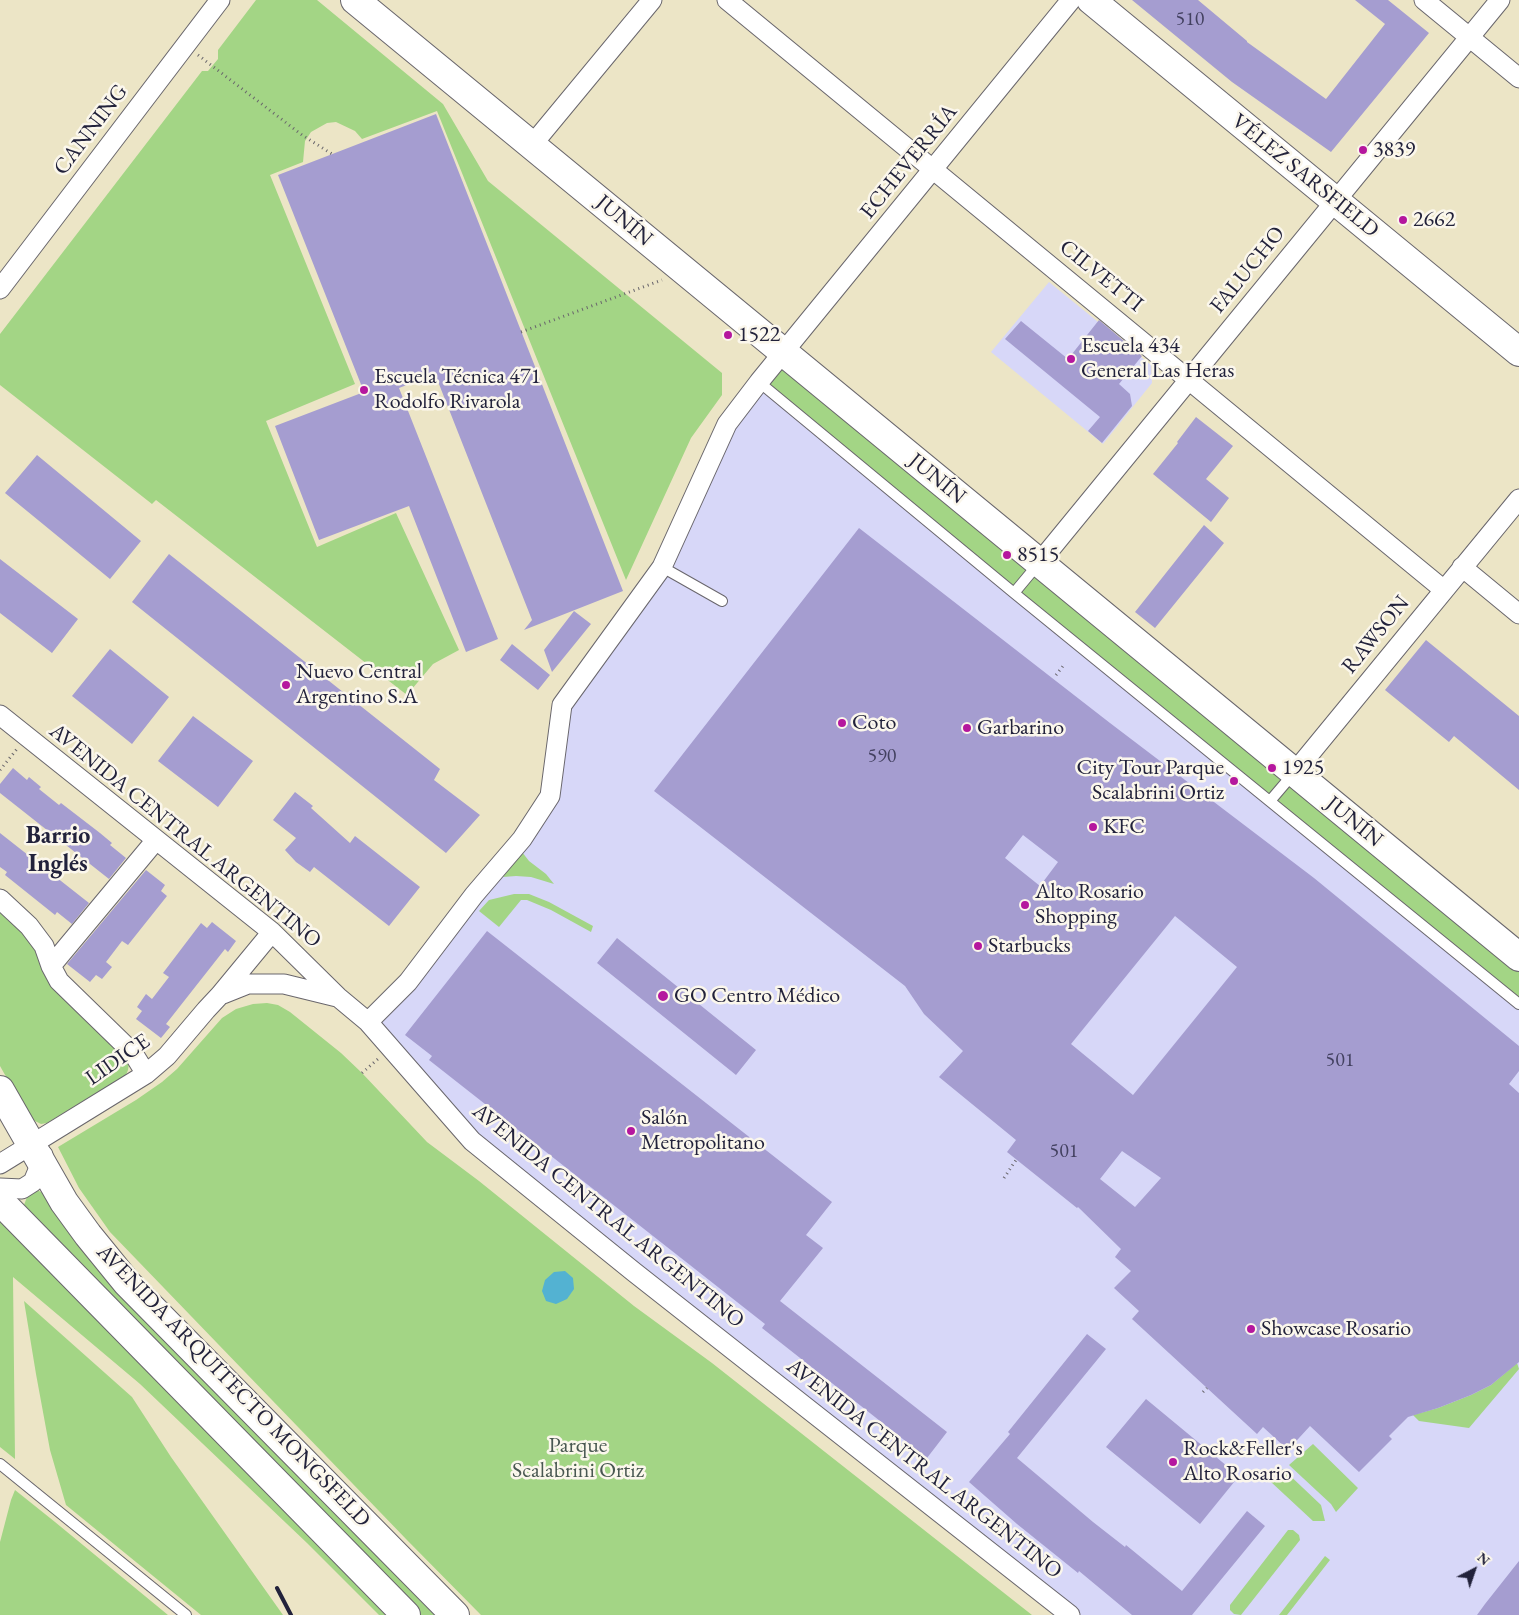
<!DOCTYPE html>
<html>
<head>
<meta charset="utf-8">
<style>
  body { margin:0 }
  #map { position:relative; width:1519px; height:1615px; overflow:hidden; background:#ece5c6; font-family:"EB Garamond",serif }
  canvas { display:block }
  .north { position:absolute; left:1449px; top:1545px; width:50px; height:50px; -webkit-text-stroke:4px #fbf7ec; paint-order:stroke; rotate:41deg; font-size:14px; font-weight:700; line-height:20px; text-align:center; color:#22223b }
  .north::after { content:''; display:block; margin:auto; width:18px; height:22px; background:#22223b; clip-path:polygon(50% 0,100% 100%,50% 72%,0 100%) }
</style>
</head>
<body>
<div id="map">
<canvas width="1519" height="1615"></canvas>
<div class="north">N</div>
</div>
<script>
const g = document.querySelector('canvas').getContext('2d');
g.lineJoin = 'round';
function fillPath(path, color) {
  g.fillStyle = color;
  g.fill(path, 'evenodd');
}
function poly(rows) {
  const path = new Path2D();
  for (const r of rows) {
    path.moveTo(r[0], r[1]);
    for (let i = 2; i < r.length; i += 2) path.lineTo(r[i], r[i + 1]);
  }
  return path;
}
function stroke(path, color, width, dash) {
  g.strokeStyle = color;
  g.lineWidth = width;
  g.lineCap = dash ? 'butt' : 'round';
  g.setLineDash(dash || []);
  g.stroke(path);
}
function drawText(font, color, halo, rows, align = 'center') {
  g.font = font + ' "EB Garamond",serif';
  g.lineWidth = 5;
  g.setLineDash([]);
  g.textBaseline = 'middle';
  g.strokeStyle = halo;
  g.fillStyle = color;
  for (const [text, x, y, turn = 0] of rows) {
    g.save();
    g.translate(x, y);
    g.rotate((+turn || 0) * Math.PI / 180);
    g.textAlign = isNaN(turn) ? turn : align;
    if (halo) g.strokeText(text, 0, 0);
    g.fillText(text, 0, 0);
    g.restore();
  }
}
fillPath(poly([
  [1049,282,1151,365,1152,383,1103,444,991,352],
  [759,382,1519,1004,1519,1615,1070,1615,472,1141,368,1022,550,796,562,705,662,567]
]), '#d7d7f8');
fillPath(poly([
  [256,0,317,0,443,104,488,181,722,373,722,395,691,438,626,580,437,111,362,139,355,131,336,122,327,123,311,132,305,141,303,162,270,175,355,384,266,421,317,547,396,513,459,650,433,664,407,695,156,500,152,504,0,385,0,334,202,71,208,71,218,59,218,50],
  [783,353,1519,957,1519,1004,759,382],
  [522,852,529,861,546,874,554,884,531,877,516,876,503,877],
  [514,894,529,894,549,902,593,926,591,932,551,910,527,900,521,900,499,927,479,911,489,900],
  [0,909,15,923,125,1055,129,1063,128,1070,126,1075,47,1123,41,1124,35,1121,26,1112,0,1066],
  [267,1003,278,1005,290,1012,341,1053,362,1073,427,1142,479,1181,634,1306,712,1363,1032,1615,481,1615,406,1539,110,1232,79,1188,58,1147,136,1100,162,1082,177,1069,222,1018,236,1009,253,1004],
  [32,1191,39,1191,45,1194,439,1615,421,1615,26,1211,24,1205,27,1197],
  [0,1220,393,1615,379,1615,307,1543,140,1384,13,1277,15,1459,0,1447],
  [24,1301,132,1397,171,1457,283,1615,201,1615,66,1505,50,1450,36,1374],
  [1517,1363,1519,1369,1469,1428,1419,1421,1413,1415,1438,1408,1471,1395,1491,1385],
  [1313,1444,1358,1488,1336,1512,1331,1504,1289,1465],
  [1283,1469,1321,1505,1325,1521,1313,1521,1271,1482],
  [15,1490,55,1522,168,1615,0,1615,0,1542,11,1500],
  [1288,1530,1293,1530,1299,1535,1300,1540,1241,1615,1234,1614,1230,1610,1230,1605],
  [1325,1556,1330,1560,1287,1615,1279,1615]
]), '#a3d585');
fillPath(poly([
  [565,1271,573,1278,574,1289,567,1299,556,1304,546,1301,542,1291,545,1280,554,1272]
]), '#53b2d2');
fillPath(poly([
  [1132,0,1198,0,1247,41,1247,42,1326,99,1385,24,1355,0,1388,0,1429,33,1331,152,1232,82],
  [436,114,623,591,524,630,532,620,435,374,399,388,498,639,466,652,409,506,319,540,275,426,364,392,278,175],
  [1099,320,1142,356,1119,384,1130,394,1132,406,1102,443,1088,431,1100,417,1005,339,1021,321,1068,359],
  [1196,417,1233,446,1206,479,1229,498,1211,522,1153,474,1178,443,1177,442],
  [37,455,141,541,110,579,5,493],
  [1204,525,1224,543,1155,628,1135,612],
  [859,528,1110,723,1314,878,1519,1046,1519,1071,1509,1084,1519,1093,1519,1362,1491,1385,1471,1395,1438,1408,1408,1417,1389,1436,1392,1439,1359,1472,1310,1426,1288,1450,1263,1427,1257,1434,1132,1319,1139,1311,1114,1288,1131,1271,1115,1257,1121,1249,1078,1207,1077,1208,1007,1152,1016,1140,939,1077,963,1051,924,1014,905,986,654,791],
  [1023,835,1058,862,1040,886,1005,858],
  [1175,916,1237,967,1133,1095,1071,1044],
  [1122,1151,1161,1178,1135,1207,1100,1179],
  [169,554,440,769,434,780,480,815,446,853,132,602],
  [0,559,78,619,52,653,0,613],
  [574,611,591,624,552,672,544,650],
  [1426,640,1519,716,1519,790,1454,736,1449,742,1385,690],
  [512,644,550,675,538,690,500,660],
  [110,649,169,697,132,744,72,696],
  [193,716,253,761,218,807,158,761],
  [13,768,27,780,29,777,41,787,39,789,59,805,61,803,100,833,112,843,110,845,126,858,109,879,0,793,0,784],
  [295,792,313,806,311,808,350,843,355,836,420,887,389,926,314,867,310,872,296,862,285,850,296,838,273,820],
  [0,833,89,903,72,924,57,912,55,915,5,875,7,872,0,867],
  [146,870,165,885,161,891,167,896,128,945,122,941,106,962,112,967,102,979,96,975,90,982,67,964],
  [212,922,236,941,228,952,225,949,166,1024,170,1027,161,1038,136,1019,142,1011,137,1007,146,994,152,999,169,977,163,973,201,923,207,928],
  [487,931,832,1202,806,1235,823,1248,780,1301,947,1432,927,1458,762,1328,765,1324,429,1060,432,1056,405,1035],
  [617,938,756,1050,736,1075,597,963],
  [1087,1334,1106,1349,1017,1458,1093,1522,1125,1547,1126,1545,1182,1591,1247,1511,1265,1526,1192,1615,1132,1615,1079,1571,1078,1573,1017,1524,969,1482,1010,1434,1008,1432],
  [1146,1399,1239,1476,1200,1524,1106,1447],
  [1519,1561,1519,1615,1477,1615,1485,1604]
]), '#a59dd0');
const lane = poly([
  [759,382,1014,593,1519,1004],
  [662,567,722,601],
  [1014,593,1039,563],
  [1270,801,1293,774],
  [0,1464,186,1615]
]);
const street = poly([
  [727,0,1444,590],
  [1424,0,1519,78],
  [532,145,652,0],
  [0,289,220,0],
  [1039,563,1500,0],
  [1462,567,1519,614],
  [0,715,272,932,338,997,368,1022,472,1141,634,1272,1070,1615],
  [1294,773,1519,499],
  [0,899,29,926,44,946,51,966,59,981,133,1053,146,1074],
  [51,966,156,840],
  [223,994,248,984,284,984,337,997],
  [368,1022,408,982,474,895,522,839,550,796,562,705,662,567,727,424,759,382,1071,0],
  [0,1164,146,1074,167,1056,206,1010,220,995,272,932],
  [0,1188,22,1189,33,1182,41,1163,43,1155]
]);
const secondary = poly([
  [355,0,1519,957],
  [1091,0,1519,352],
  [0,1090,64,1202,88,1235,127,1283,455,1615],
  [0,1201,406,1615]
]);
stroke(lane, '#69666c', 12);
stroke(street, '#69666c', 21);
stroke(secondary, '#69666c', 30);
stroke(poly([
  [198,55,302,135,332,154],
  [521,332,662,280],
  [1056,675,1063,666],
  [0,770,17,749],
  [362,1073,379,1058],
  [1004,1178,1016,1160],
  [1203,1392,1207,1388]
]), '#69666c', 3, [1, 4]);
stroke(lane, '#fff', 10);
stroke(street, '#fff', 19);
stroke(secondary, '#fff', 28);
stroke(poly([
  [277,1588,291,1615]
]), '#22223b', 4);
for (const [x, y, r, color] of [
  [1363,150,5,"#b5179e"],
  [1403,220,5,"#b5179e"],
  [728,335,5,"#b5179e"],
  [1071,359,5,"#b5179e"],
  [364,390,5,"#b5179e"],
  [1007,555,5,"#b5179e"],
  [286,685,5,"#b5179e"],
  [842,723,5,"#b5179e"],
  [967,728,5,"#b5179e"],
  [1272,768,5,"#b5179e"],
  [1234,781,5,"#b5179e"],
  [1093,827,5,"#b5179e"],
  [1025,905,5,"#b5179e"],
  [978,946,5,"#b5179e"],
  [663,996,6,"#b5179e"],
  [631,1131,5,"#b5179e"],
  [1251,1329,5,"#b5179e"],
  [1173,1462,5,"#b5179e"]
]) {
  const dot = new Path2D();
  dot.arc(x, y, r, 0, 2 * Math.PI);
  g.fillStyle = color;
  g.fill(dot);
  stroke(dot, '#fbf7ec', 2);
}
drawText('20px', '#434160', null, [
  ["510",1190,20],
  ["590",882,757],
  ["501",1340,1061],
  ["501",1064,1152]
]);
drawText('22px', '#22223b', '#fbf7ec', [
  ["CANNING",91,130,-53],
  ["ECHEVERRÍA",909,162,-51],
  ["VÉLEZ SARSFIELD",1305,176,39],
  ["JUNÍN",624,221,40],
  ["FALUCHO",1248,270,-51],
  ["CILVETTI",1101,276,39],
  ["JUNÍN",937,479,39],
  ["RAWSON",1376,635,-51],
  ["JUNÍN",1354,822,39],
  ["AVENIDA CENTRAL ARGENTINO",185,836,39],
  ["LIDICE",118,1060,-35],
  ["AVENIDA CENTRAL ARGENTINO",608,1216,39],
  ["AVENIDA ARQUITECTO MONGSFELD",233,1386,46],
  ["AVENIDA CENTRAL ARGENTINO",924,1469,38]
]);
drawText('22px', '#22223b', '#fbf7ec', [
  ["3839",1373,150],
  ["2662",1413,220],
  ["1522",738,335],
  ["Escuela 434",1081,346],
  ["General Las Heras",1081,371],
  ["Escuela Técnica 471",374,377],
  ["Rodolfo Rivarola",374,402],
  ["8515",1017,555],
  ["Nuevo Central",296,672],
  ["Argentino S.A",296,697],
  ["Coto",852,723],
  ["Garbarino",977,728],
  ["City Tour Parque",1224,768,"right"],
  ["Scalabrini Ortiz",1224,793,"right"],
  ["1925",1282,768],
  ["KFC",1103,827],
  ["Alto Rosario",1035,892],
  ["Shopping",1035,917],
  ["Starbucks",988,946],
  ["GO Centro Médico",674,996],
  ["Salón",641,1118],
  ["Metropolitano",641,1143],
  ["Showcase Rosario",1261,1329],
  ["Rock&Feller's",1183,1449],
  ["Alto Rosario",1183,1474]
], 'left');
drawText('22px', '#495851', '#fbf7ec', [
  ["Parque",578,1446],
  ["Scalabrini Ortiz",578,1471]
]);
drawText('bold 24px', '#22223b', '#fbf7ec', [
  ["Barrio",58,836],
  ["Inglés",58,864]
]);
</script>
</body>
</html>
